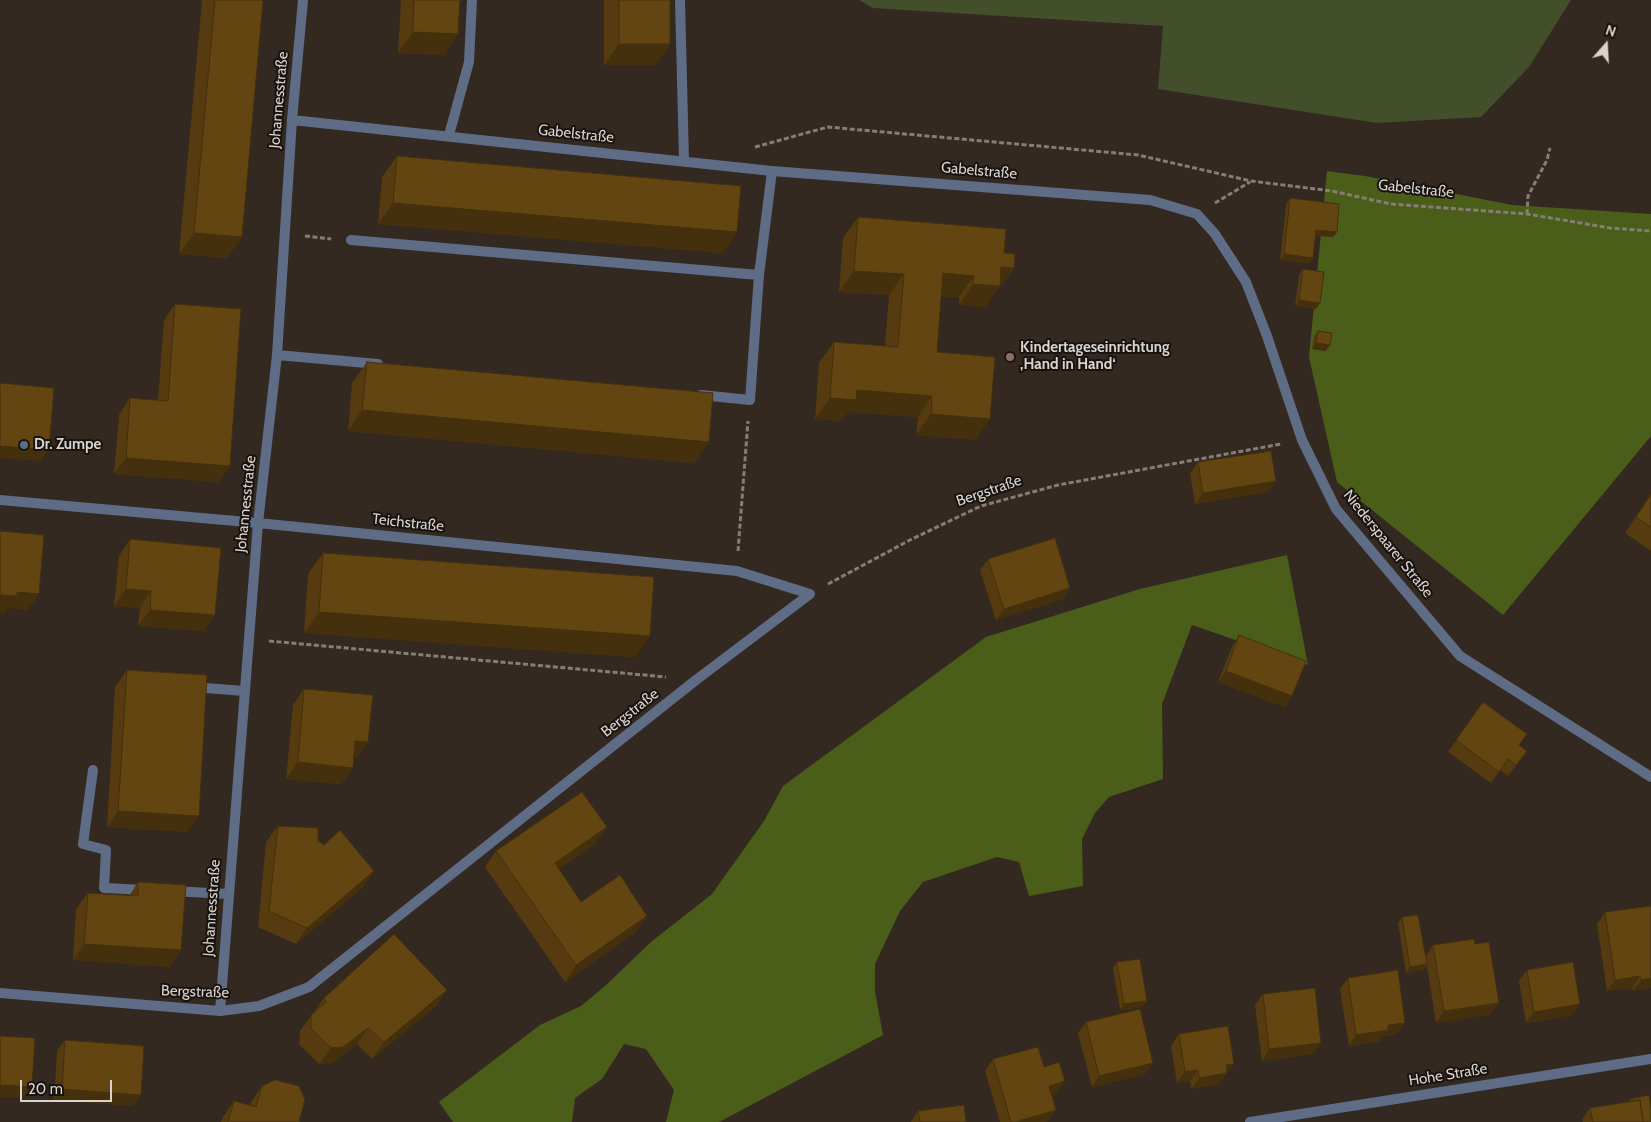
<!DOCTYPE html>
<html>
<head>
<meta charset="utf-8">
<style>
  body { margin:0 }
  #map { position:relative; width:1651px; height:1122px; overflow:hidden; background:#332921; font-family:Cabin,sans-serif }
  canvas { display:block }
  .north { position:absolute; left:1581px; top:20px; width:50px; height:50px; -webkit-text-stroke:4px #18130f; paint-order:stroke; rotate:19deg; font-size:14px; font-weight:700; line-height:20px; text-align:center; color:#d9d2cd }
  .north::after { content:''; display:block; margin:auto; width:18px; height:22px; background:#d9d2cd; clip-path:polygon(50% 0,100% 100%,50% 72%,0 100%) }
  .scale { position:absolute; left:20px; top:1080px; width:92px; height:22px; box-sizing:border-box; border:2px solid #d9d2cd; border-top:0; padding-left:6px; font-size:15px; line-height:18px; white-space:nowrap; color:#d9d2cd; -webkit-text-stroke:4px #18130f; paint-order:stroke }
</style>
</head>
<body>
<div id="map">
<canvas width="1651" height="1122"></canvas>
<div class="north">N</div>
<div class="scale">20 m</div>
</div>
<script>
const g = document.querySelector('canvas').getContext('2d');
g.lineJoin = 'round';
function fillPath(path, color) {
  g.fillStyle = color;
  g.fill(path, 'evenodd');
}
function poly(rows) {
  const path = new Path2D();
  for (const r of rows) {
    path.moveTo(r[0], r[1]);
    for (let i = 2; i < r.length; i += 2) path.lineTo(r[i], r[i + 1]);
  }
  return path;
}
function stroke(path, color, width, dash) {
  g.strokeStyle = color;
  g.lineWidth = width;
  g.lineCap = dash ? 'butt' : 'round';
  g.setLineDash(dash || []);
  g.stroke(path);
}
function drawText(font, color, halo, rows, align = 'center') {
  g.font = font + ' Cabin,sans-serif';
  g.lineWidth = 4;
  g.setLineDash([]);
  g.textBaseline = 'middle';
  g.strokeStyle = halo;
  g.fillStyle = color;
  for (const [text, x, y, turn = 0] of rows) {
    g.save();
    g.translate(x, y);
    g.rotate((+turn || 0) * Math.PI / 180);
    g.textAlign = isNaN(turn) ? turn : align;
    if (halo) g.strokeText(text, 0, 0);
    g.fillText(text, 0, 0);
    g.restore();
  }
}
fillPath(poly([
  [859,0,1571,0,1529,67,1481,117,1377,123,1158,89,1163,26,873,8]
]), '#434f2b');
fillPath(poly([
  [1327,171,1365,176,1512,205,1651,214,1651,436,1503,615,1337,482,1309,357],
  [1287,555,1308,665,1192,625,1162,704,1163,779,1109,797,1095,813,1082,839,1083,886,1029,896,1019,862,997,857,923,882,900,911,875,964,875,992,883,1035,719,1122,666,1122,674,1090,646,1049,624,1044,602,1079,575,1098,572,1122,453,1122,439,1102,540,1025,581,1006,605,986,651,942,712,894,764,821,783,786,986,637,1140,589]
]), '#4a5e1a');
stroke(poly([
  [755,147,828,127,1138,155,1251,181,1332,191,1391,204,1527,214,1610,228,1651,231],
  [1215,203,1250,182],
  [1527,214,1528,196,1547,160,1550,148],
  [305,236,331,239],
  [738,551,748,421],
  [828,584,910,540,981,506,1058,485,1281,444],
  [269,641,666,677]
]), '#867d77', 3, [5, 2.5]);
stroke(poly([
  [680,0,684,160],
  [449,135,469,62,472,0],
  [351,240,759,275],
  [277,355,378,364],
  [701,395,750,400,759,275,772,171],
  [193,687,244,691],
  [93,770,83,844,106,850,104,888,145,890],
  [172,891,229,894]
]), '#5f6c85', 10);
stroke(poly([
  [292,120,772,171,1150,200,1197,214,1215,234,1246,282,1267,336,1302,440,1336,509,1460,656,1651,777],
  [0,500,258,523,737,571,810,594],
  [0,993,220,1011,259,1006,309,987,696,680,810,594],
  [220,1011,258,523,277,355,292,120,303,0],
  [1250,1122,1651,1059]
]), '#5f6c85', 10);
fillPath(poly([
  [202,0,263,0,242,237,227,258,179,254],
  [401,0,460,0,458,34,444,55,398,53],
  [604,0,670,0,670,44,655,65,604,65],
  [397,156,723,253,378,224,382,177],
  [1290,198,1337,232,1333,237,1316,236,1313,258,1309,264,1280,260,1286,204],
  [858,217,1004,253,1014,268,999,289,997,289,985,307,959,305,959,297,941,296,937,352,976,440,916,435,918,417,848,412,841,421,815,419,819,363,834,342,885,346,889,295,839,292,843,238],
  [1303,269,1316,309,1295,306,1299,275],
  [175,304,230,466,218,482,114,474,119,415,130,398,158,400,164,320],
  [1318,331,1326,351,1312,349,1314,336],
  [367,362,694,463,348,431,352,383],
  [1198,462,1276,481,1268,492,1195,504,1190,473],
  [1651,494,1651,551,1625,533],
  [130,539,215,615,203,631,138,626,140,608,114,606,119,556],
  [323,553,635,657,304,633,308,574],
  [988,559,1063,599,996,620,980,570],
  [1239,635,1292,696,1285,707,1218,682,1232,647],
  [127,670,187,832,107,827,115,687],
  [304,689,368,742,357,758,354,758,353,768,341,784,286,779,293,705],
  [1483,702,1519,745,1527,751,1508,776,1500,770,1491,783,1448,752],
  [278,826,318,841,374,871,362,888,296,944,258,927,266,842],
  [595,844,559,869,581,902,636,932,565,982,485,867,496,851],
  [138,882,170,967,73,960,76,909,88,893,129,896],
  [1651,906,1651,988,1633,991,1632,988,1607,991,1597,924,1605,912],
  [1402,917,1426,956,1433,945,1491,1014,1436,1023,1427,965,1423,970,1406,973,1398,923],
  [1117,962,1147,1001,1143,1007,1120,1010,1113,968],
  [1527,970,1580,1004,1572,1015,1526,1023,1519,981],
  [1348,978,1397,1034,1384,1036,1380,1041,1349,1046,1340,989],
  [447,990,436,1006,372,1059,357,1044,332,1063,319,1064,299,1044,300,1031,324,998],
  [1263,994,1313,1054,1262,1061,1255,1005],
  [1086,1022,1153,1063,1145,1074,1092,1087,1078,1033],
  [1179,1034,1226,1075,1225,1075,1219,1084,1191,1089,1190,1081,1177,1083,1171,1046],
  [65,1040,141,1095,133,1106,54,1100,57,1051],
  [993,1059,1044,1067,1057,1093,1052,1094,1056,1110,1048,1121,1044,1122,1000,1122,985,1071],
  [262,1086,299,1122,221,1122,223,1117,234,1101,250,1105,251,1102],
  [1630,1099,1651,1122,1583,1122,1582,1119,1590,1108,1628,1102],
  [918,1111,966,1122,911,1122]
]), '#553b0f');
fillPath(poly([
  [413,32,458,34,444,55,398,53],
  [619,44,670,44,655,65,604,65],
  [393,203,737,232,723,253,378,224],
  [1316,230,1337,232,1333,237,1312,235],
  [194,233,242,237,227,258,179,254],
  [1284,254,1313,258,1309,264,1280,260],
  [1001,267,1014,268,999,289,997,289,985,307,959,305,973,284],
  [854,271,904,274,889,295,839,292],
  [943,273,974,276,959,297,928,294],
  [1299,300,1320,303,1316,309,1295,306],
  [1316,343,1330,345,1326,351,1312,349],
  [857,390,932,396,918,417,848,412,841,421,815,419,830,398],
  [362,410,709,442,694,463,348,431],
  [931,414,990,419,976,440,916,435],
  [0,446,49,450,41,461,0,458],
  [126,458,230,466,218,482,114,474],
  [1276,481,1268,492,1195,504,1203,493],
  [1070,588,1063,599,996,620,1004,609],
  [126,589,151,591,140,608,114,606],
  [17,592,39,594,28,610,8,608,5,613,0,612,0,595],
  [150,610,215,615,203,631,138,626],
  [319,612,650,636,635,657,304,633],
  [1226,671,1292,696,1285,707,1218,682],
  [355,741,368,742,357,758,344,757],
  [298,762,353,768,341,784,286,779],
  [118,811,199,816,187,832,107,827],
  [607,827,595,844,543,880,555,863],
  [374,871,362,888,296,944,307,928],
  [647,916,636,932,565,982,576,965],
  [84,944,181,950,170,967,73,960],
  [1427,964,1423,970,1406,973,1410,967],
  [1640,976,1632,988,1607,991,1615,980],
  [1651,978,1651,988,1633,991,1641,980],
  [447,990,436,1006,372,1059,384,1042],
  [1147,1001,1143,1007,1120,1010,1124,1004],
  [1499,1003,1491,1014,1436,1023,1444,1011],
  [1580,1004,1572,1015,1526,1023,1534,1012],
  [1405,1023,1397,1034,1384,1036,1380,1041,1349,1046,1356,1035,1388,1025],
  [368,1028,357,1044,332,1063,319,1064,331,1048],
  [1321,1043,1313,1054,1262,1061,1269,1049],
  [1153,1063,1145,1074,1092,1087,1099,1076],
  [1234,1064,1219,1084,1191,1089,1199,1078,1226,1065],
  [1198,1070,1190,1081,1177,1083,1185,1072],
  [1065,1081,1057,1093,1041,1097,1049,1086],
  [0,1085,32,1087,24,1098,0,1097],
  [62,1089,141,1095,133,1106,54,1100],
  [1056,1110,1048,1121,1044,1122,1015,1122]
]), '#45300d');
const building = poly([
  [215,0,263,0,242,237,194,233,215,0],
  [414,0,460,0,458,34,413,32,414,0],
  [619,0,670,0,670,44,619,44,619,0],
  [397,156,741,186,737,232,393,203,397,156],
  [1290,198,1339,204,1337,232,1316,230,1313,258,1284,254,1290,198],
  [858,217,1006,229,1004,253,1015,254,1014,268,1001,267,1000,286,973,284,974,276,943,273,937,352,995,357,990,419,931,414,932,396,857,390,856,400,830,398,834,342,898,347,904,274,854,271,858,217],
  [1303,269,1324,272,1320,303,1299,300,1303,269],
  [175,304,241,309,230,466,126,458,130,398,168,401,175,304],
  [1318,331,1332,333,1330,345,1316,343,1318,331],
  [367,362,713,393,709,442,362,410,367,362],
  [0,383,54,388,49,450,0,446,0,383],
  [1271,451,1276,481,1203,493,1198,462,1271,451],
  [1651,494,1651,527,1636,517,1651,494],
  [0,531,44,535,39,594,17,592,17,596,0,595,0,531],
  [1055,538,1070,588,1004,609,988,559,1055,538],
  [130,539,221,548,215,615,150,610,151,591,126,589,130,539],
  [323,553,654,577,650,636,319,612,323,553],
  [1239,635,1306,661,1292,696,1226,671,1239,635],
  [127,670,207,675,199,816,118,811,127,670],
  [304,689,373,695,368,742,355,741,353,768,298,762,304,689],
  [1483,702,1527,734,1519,745,1527,751,1516,765,1508,759,1499,772,1456,740,1483,702],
  [582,792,607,827,555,863,581,902,620,875,647,916,576,965,496,851,582,792],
  [278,826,318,828,318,841,324,845,340,830,374,871,307,928,269,911,278,826],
  [138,882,186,885,181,950,84,944,88,893,138,896,138,882],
  [1651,906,1651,978,1641,980,1640,976,1615,980,1605,912,1651,906],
  [1418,915,1427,964,1410,967,1402,917,1418,915],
  [394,934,447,990,384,1042,368,1028,343,1047,331,1048,311,1028,311,1015,326,1002,324,998,394,934],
  [1474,939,1475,944,1489,942,1499,1003,1444,1011,1433,945,1474,939],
  [1140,959,1147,1001,1124,1004,1117,962,1140,959],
  [1573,962,1580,1004,1534,1012,1527,970,1573,962],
  [1398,970,1405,1023,1388,1025,1388,1030,1356,1035,1348,978,1398,970],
  [1315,988,1321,1043,1269,1049,1263,994,1315,988],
  [1140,1009,1153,1063,1099,1076,1086,1022,1140,1009],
  [1228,1026,1234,1064,1226,1065,1227,1073,1199,1078,1198,1070,1185,1072,1179,1034,1228,1026],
  [0,1036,35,1038,32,1087,0,1085,0,1036],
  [65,1040,144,1046,141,1095,62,1089,65,1040],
  [1038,1047,1044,1067,1059,1062,1065,1081,1049,1086,1056,1110,1015,1122,1011,1122,993,1059,1038,1047],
  [275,1080,299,1086,305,1100,299,1122,228,1122,234,1101,256,1107,262,1086,275,1080],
  [1649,1095,1651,1109,1651,1122,1643,1122,1640,1100,1630,1101,1630,1099,1649,1095],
  [1640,1100,1643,1122,1593,1122,1590,1108,1640,1100],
  [964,1105,966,1122,920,1122,918,1111,964,1105]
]);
fillPath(building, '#634512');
stroke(building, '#45300d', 1);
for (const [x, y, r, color] of [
  [1010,357,5,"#8d6e63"],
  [24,445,5,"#5c6f8a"]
]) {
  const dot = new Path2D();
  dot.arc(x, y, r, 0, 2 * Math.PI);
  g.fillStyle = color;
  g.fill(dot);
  stroke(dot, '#18130f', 2);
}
drawText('15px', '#d9d2cd', '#18130f', [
  ["Johannesstraße",279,100,-85],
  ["Gabelstraße",576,134,6],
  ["Gabelstraße",979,171,5],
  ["Gabelstraße",1416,189,6],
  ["Bergstraße",989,491,-19],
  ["Johannesstraße",246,504,-84],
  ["Teichstraße",408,523,6],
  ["Niederspaarer Straße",1388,544,51],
  ["Bergstraße",630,713,-38],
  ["Johannesstraße",212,908,-86],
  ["Bergstraße",195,992,2],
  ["Hohe Straße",1448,1075,-9]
]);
drawText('bold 15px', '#d9d2cd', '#18130f', [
  ["Kindertageseinrichtung",1020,348],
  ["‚Hand in Hand‘",1020,365],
  ["Dr. Zumpe",34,445]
], 'left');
</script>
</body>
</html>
